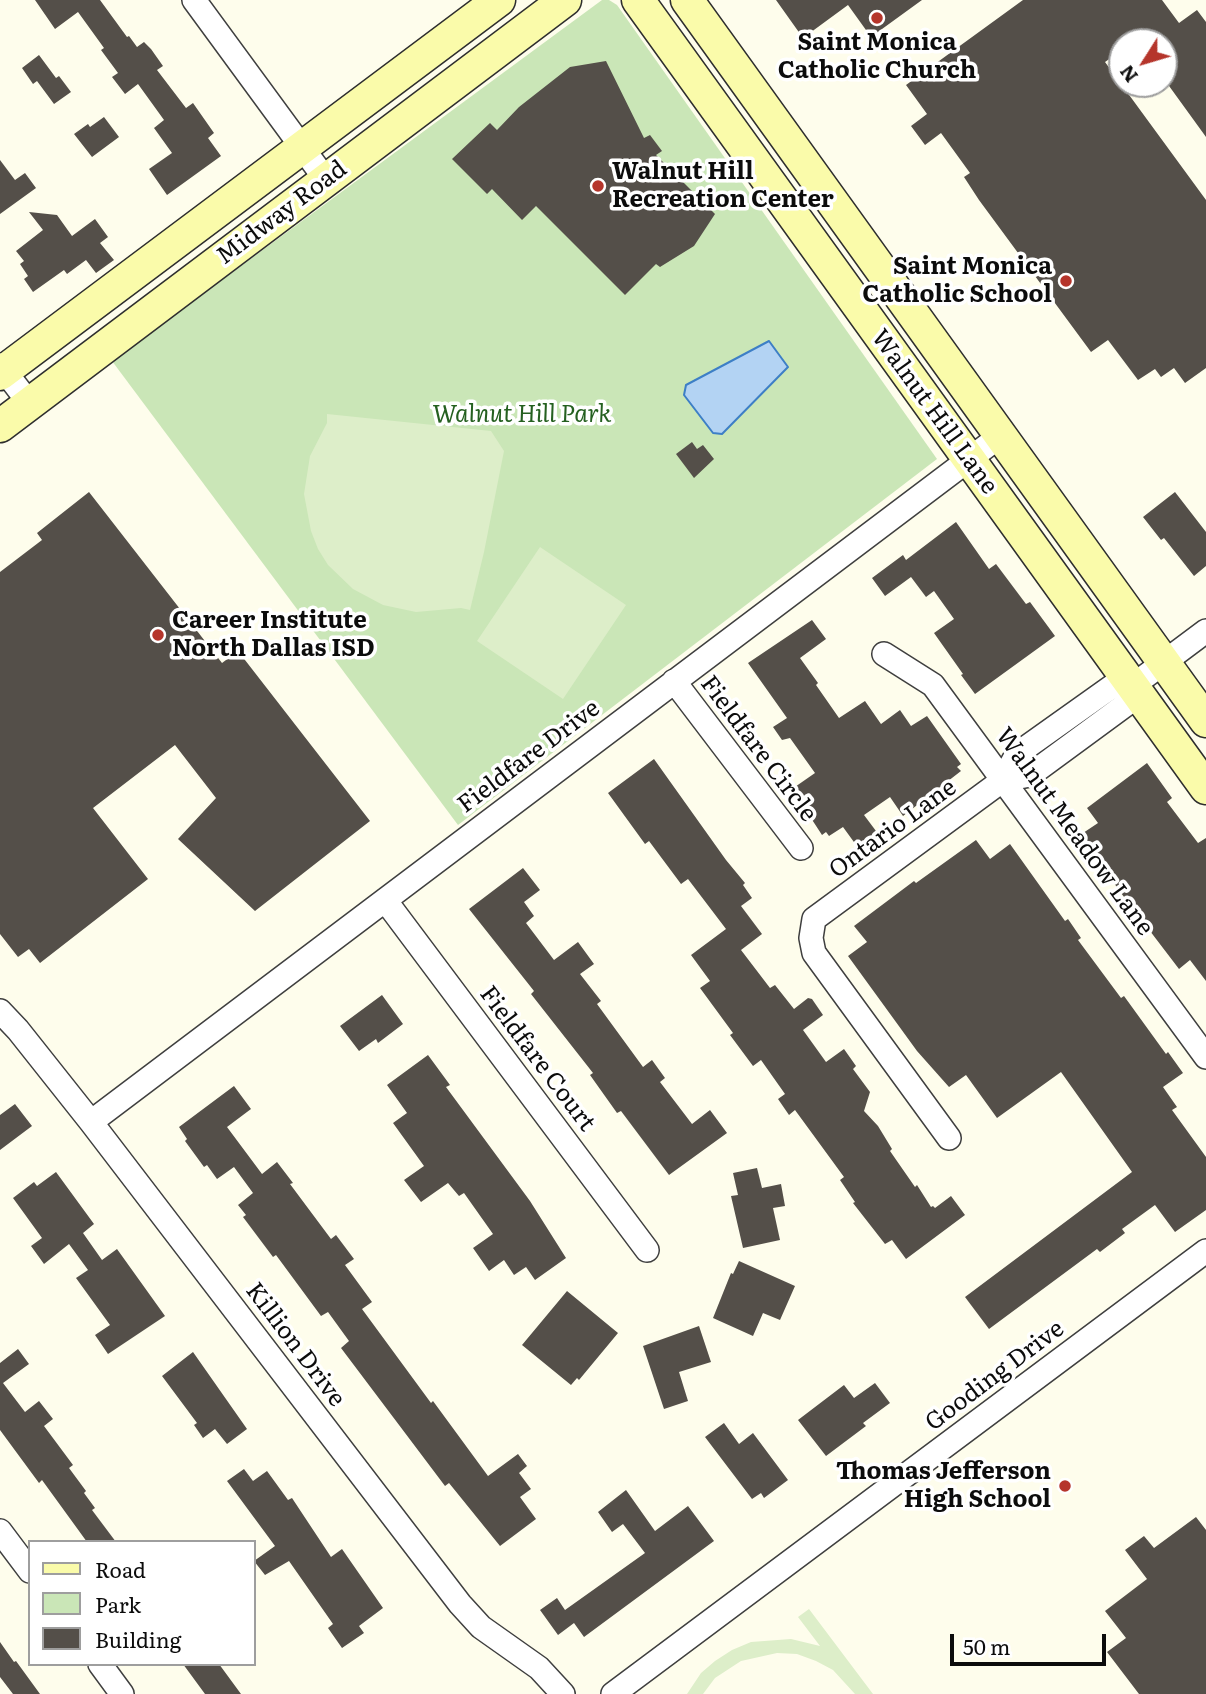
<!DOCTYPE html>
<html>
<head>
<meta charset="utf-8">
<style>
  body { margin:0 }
  #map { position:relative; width:1206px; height:1694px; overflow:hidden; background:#fefdec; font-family:Literata,serif }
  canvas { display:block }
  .legend { position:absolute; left:28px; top:1540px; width:228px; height:126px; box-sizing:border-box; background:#fff; border:2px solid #9e9e9e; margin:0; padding:9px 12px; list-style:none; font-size:21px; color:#0c0c0c }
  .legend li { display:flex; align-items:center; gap:14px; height:35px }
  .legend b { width:35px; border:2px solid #9e9e9e }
  .north { position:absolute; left:1108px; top:28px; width:70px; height:70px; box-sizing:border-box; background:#fff; border:2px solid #9e9e9e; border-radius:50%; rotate:233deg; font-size:19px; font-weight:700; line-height:28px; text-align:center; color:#0c0c0c }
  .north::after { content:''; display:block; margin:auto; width:24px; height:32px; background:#b5352b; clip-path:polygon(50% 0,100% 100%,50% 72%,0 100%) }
  .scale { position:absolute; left:950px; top:1634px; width:156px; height:32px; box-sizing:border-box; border:4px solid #0c0c0c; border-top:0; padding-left:9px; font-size:21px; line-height:24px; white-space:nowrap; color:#0c0c0c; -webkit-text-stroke:5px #fff; paint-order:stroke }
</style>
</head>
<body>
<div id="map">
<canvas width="1206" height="1694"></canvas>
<ul class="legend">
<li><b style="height:9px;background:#fafbaa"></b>Road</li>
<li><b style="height:19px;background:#cae6b7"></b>Park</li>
<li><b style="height:19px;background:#544f49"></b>Building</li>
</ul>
<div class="north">N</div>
<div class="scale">50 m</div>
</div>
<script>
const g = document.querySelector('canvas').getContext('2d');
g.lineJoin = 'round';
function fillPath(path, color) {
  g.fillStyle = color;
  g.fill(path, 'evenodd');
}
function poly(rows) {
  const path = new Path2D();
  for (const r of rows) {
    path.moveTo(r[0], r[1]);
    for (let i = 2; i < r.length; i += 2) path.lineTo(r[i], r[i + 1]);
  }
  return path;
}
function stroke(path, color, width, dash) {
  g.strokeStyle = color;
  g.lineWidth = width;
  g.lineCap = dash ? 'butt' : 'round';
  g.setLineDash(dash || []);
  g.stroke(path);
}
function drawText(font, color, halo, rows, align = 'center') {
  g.font = font + ' Literata,serif';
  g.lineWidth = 7;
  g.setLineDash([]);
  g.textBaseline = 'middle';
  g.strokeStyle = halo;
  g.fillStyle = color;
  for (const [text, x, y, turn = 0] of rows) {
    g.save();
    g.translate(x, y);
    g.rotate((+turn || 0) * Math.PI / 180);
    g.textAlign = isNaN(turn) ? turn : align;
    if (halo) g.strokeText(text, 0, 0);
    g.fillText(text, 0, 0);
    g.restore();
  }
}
fillPath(poly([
  [602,0,609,0,617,5,937,459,458,825,112,361]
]), '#cae6b7');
fillPath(poly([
  [327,414,491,431,504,451,484,552,470,610,461,608,416,612,383,605,353,589,328,565,318,549,311,531,304,494,310,456,327,423],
  [540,547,626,605,563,699,477,641],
  [809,1609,873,1694,855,1694,833,1670,816,1661,797,1654,777,1653,741,1661,715,1678,703,1694,687,1694,701,1673,715,1661,732,1650,751,1642,791,1639,820,1646,798,1617]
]), '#ddeec9');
const water = poly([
  [769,341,788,367,722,434,713,433,684,395,686,385,769,341]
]);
fillPath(water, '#b3d3f3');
stroke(water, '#3d7fc6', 2);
fillPath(poly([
  [35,0,100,0,127,37,129,36,137,47,144,42,151,49,163,66,157,70,186,108,193,103,214,133,208,138,221,156,167,195,149,169,172,153,154,128,164,120,138,84,125,94,112,77,118,73,101,50,104,48,78,12,55,29],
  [776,0,922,0,871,37,848,5,803,38],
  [1023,0,1162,0,1179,23,1197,10,1206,22,1206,137,1164,79,1164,42,1122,42,1122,50,1105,62,1206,200,1206,368,1185,383,1174,368,1161,377,1155,369,1138,380,1108,340,1091,352,979,200,964,177,970,173,941,133,925,145,911,126,927,114,906,85],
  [39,55,56,78,59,76,71,92,54,104,37,81,33,84,22,68],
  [606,61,644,138,650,135,662,151,656,155,715,214,694,246,660,267,656,264,625,295,536,206,522,220,492,189,487,194,452,159,490,123,497,130,519,107,570,67],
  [104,117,119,137,92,157,74,134,88,124,90,127],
  [0,160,15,180,25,173,36,188,0,214],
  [29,212,57,215,72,236,95,219,108,237,100,243,114,260,96,273,86,260,67,274,64,270,33,292,24,279,28,276,20,264,24,261,16,251,43,230],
  [692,442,697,449,703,445,714,459,694,478,676,454],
  [89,492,222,663,238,651,370,821,255,911,178,839,216,798,175,745,93,808,148,879,40,963,29,949,18,957,0,934,0,572,42,540,37,533],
  [1175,492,1206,532,1206,566,1194,576,1164,538,1161,540,1143,517],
  [956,522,989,569,996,564,1026,604,1030,602,1055,636,975,694,961,675,963,674,934,633,954,619,934,591,926,597,911,577,885,596,872,578,903,555,906,560],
  [812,620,826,639,800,658,818,683,816,685,839,718,865,701,881,724,900,710,911,726,927,716,961,764,957,767,961,771,903,816,890,797,864,815,879,835,859,849,843,827,829,836,826,832,822,835,792,789,815,773,790,738,782,740,773,727,787,718,748,663],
  [654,759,726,860,745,883,743,885,752,898,741,906,762,934,741,950,770,988,775,985,794,1009,808,998,812,999,823,1015,803,1030,826,1062,844,1049,856,1066,853,1069,870,1092,864,1111,878,1126,892,1149,890,1151,915,1187,917,1185,931,1207,933,1206,935,1208,951,1196,965,1215,906,1259,892,1240,885,1244,853,1203,855,1202,840,1180,844,1177,795,1110,789,1115,778,1099,785,1094,761,1060,753,1066,730,1035,733,1033,700,988,710,981,691,955,726,929,688,879,681,884,649,841,645,844,608,793],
  [1147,763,1172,798,1167,802,1198,843,1206,838,1206,981,1190,960,1179,969,1121,893,1080,835,1098,823,1087,808],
  [976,840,990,859,1010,844,1065,921,1068,919,1081,938,1078,940,1121,998,1124,996,1166,1054,1168,1052,1183,1073,1163,1087,1177,1107,1172,1110,1206,1157,1206,1210,1175,1232,1155,1205,1122,1229,1125,1233,1100,1252,1097,1249,989,1329,965,1297,1132,1172,1061,1072,997,1118,966,1075,949,1087,917,1051,848,956,867,942,854,926,914,881,916,883],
  [523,868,540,890,524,902,534,916,526,923,554,960,578,942,594,964,580,974,601,1001,597,1004,643,1067,652,1060,665,1078,660,1082,692,1124,710,1110,727,1133,669,1175,621,1111,617,1113,590,1075,593,1073,531,994,534,991,469,909],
  [382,995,403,1024,378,1043,376,1039,359,1051,340,1026],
  [428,1055,450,1085,446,1087,530,1201,566,1258,535,1280,526,1267,514,1275,504,1260,489,1271,473,1248,493,1234,464,1193,459,1196,448,1183,421,1202,404,1180,424,1166,393,1123,407,1113,387,1085],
  [234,1086,251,1109,227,1127,262,1174,277,1162,293,1183,290,1184,331,1239,336,1235,354,1259,345,1265,372,1302,362,1309,431,1403,433,1401,488,1476,518,1454,527,1466,519,1473,531,1489,520,1497,536,1519,500,1546,449,1483,445,1486,341,1348,349,1341,328,1312,321,1316,276,1255,273,1257,243,1217,246,1215,238,1205,253,1193,234,1167,217,1179,207,1165,204,1167,185,1141,187,1139,179,1127],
  [15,1104,32,1126,0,1150,0,1115],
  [757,1168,762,1188,781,1184,785,1206,773,1208,780,1240,743,1248,731,1196,738,1195,733,1173],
  [56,1172,94,1224,83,1233,102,1260,117,1249,165,1316,108,1354,95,1335,110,1325,76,1278,88,1270,69,1244,44,1264,31,1246,42,1238,13,1198,34,1182,37,1186],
  [739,1261,795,1286,780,1320,763,1313,753,1336,713,1318,731,1273,733,1274],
  [567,1291,618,1333,579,1380,577,1378,571,1385,522,1345],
  [699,1326,711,1362,679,1372,688,1401,664,1409,643,1346],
  [18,1349,29,1364,3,1383,25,1412,39,1401,53,1419,44,1426,73,1465,69,1468,86,1491,84,1493,95,1508,92,1510,116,1542,87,1542,42,1480,39,1483,0,1430,0,1363],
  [193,1352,247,1429,227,1444,215,1429,203,1438,194,1425,197,1423,162,1376],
  [875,1383,890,1403,863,1423,866,1426,826,1456,798,1420,844,1385,854,1398],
  [724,1423,739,1444,753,1433,788,1480,764,1498,761,1493,752,1499,705,1437],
  [244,1469,253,1481,267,1471,288,1500,292,1498,331,1557,342,1549,383,1608,359,1626,364,1633,342,1648,328,1628,333,1624,289,1561,265,1575,254,1561,275,1546,227,1481],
  [626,1490,655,1531,688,1506,714,1541,584,1637,574,1623,558,1635,540,1610,557,1598,565,1610,645,1553,623,1524,612,1532,598,1512],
  [1196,1517,1206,1530,1206,1694,1139,1694,1107,1652,1126,1638,1105,1611,1147,1579,1125,1550,1144,1536,1154,1548],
  [0,1642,14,1662,16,1661,40,1694,13,1694,0,1677],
  [183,1664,219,1664,241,1694,205,1694]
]), '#544f49');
const street = poly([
  [194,0,326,180],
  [0,365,30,404],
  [884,654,933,685,1206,1057],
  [674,681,801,848],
  [1003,780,1030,775,1128,703,1131,687,1206,631],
  [385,900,647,1250],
  [0,1011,18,1030,91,1122,460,1604,481,1627,539,1668,563,1694],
  [91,1122,1000,436],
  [949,1138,814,953,811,938,814,919,1003,780,1017,754,1114,685,1131,687],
  [0,1531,30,1571],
  [100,1664,122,1694],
  [613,1694,1206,1251]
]);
const secondary = poly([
  [638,0,1206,788],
  [687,0,1206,721],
  [0,374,499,0],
  [0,426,565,0]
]);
stroke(street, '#3f3f3f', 26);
stroke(secondary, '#2e2e2e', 35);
stroke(street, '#fff', 23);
stroke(secondary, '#fafbaa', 32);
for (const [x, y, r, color] of [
  [877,18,7,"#b5352b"],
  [598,186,7,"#b5352b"],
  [1066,281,7,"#b5352b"],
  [158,635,7,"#b5352b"],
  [1065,1486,7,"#b5352b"]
]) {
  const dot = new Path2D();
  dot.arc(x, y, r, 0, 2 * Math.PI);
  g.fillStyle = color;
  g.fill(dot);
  stroke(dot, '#fff', 2.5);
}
drawText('bold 24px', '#0c0c0c', '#fff', [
  ["Saint Monica",877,43,"center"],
  ["Catholic Church",877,71,"center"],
  ["Walnut Hill",612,172],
  ["Recreation Center",612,200],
  ["Saint Monica",1052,267,"right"],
  ["Catholic School",1052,295,"right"],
  ["Career Institute",172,621],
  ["North Dallas ISD",172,649],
  ["Thomas Jefferson",1051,1472,"right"],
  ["High School",1051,1500,"right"]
], 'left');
drawText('24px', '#0c0c0c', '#fff', [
  ["Midway Road",282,213,-37],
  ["Walnut Hill Lane",934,412,54],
  ["Fieldfare Circle",758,749,53],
  ["Fieldfare Drive",529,757,-37],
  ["Ontario Lane",893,829,-36],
  ["Walnut Meadow Lane",1074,832,54],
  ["Fieldfare Court",537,1059,53],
  ["Killion Drive",295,1345,53],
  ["Gooding Drive",995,1376,-37]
]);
drawText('italic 24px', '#256020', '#fff', [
  ["Walnut Hill Park",522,415]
]);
</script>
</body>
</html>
